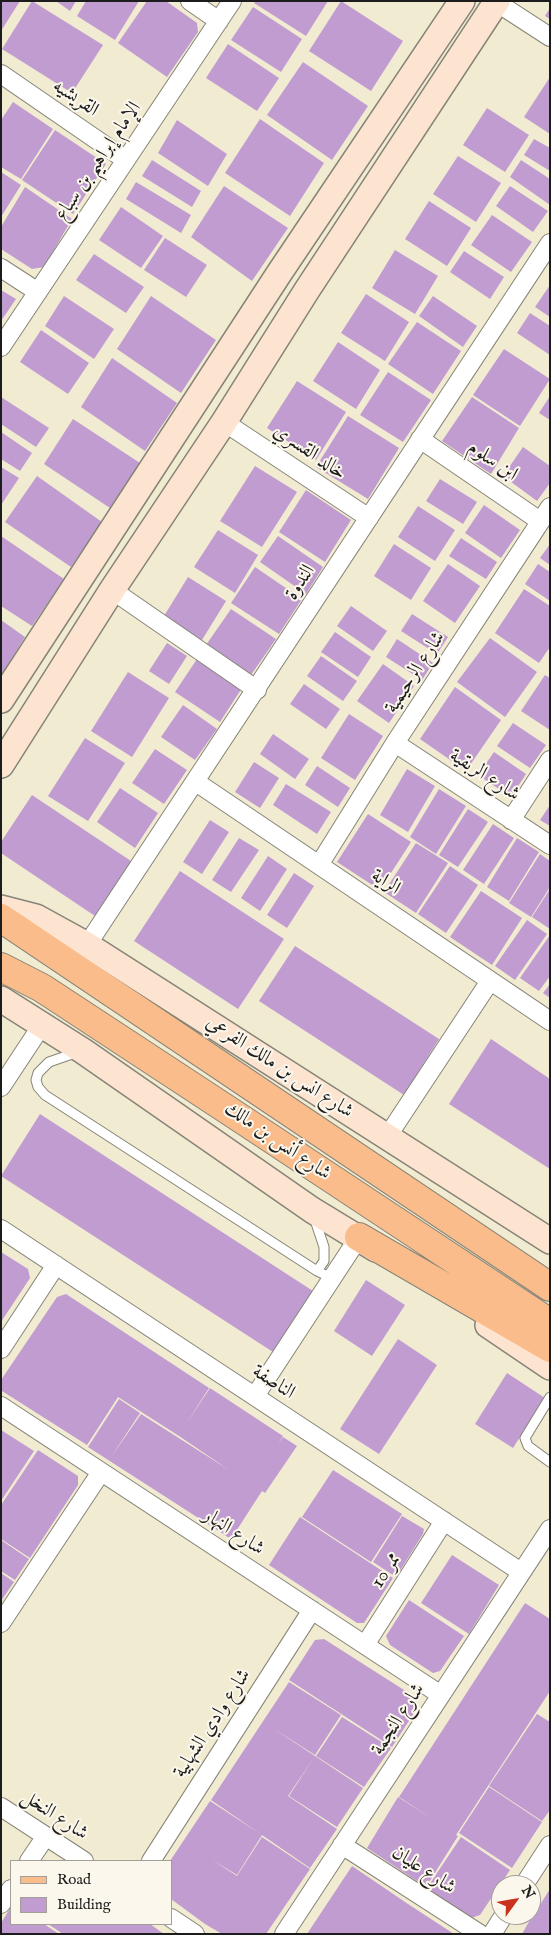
<!DOCTYPE html>
<html>
<head>
<meta charset="utf-8">
<style>
  body { margin:0 }
  #map { position:relative; width:551px; height:1935px; overflow:hidden; background:#f1ebd2; font-family:"IM FELL English",serif }
  canvas { display:block }
  .frame { position:absolute; inset:0; border:2px solid #1c1c1c; pointer-events:none }
  .legend { position:absolute; left:10px; top:1860px; width:162px; height:65px; box-sizing:border-box; background:#fbf7ec; border:1px solid #a29f99; margin:0; padding:6px 9px; list-style:none; font-size:15px; color:#1c1c1c }
  .legend li { display:flex; align-items:center; gap:10px; height:25px }
  .legend b { width:25px; border:1px solid #a29f99 }
  .north { position:absolute; left:491px; top:1875px; width:50px; height:50px; box-sizing:border-box; background:#fbf7ec; border:1px solid #a29f99; border-radius:50%; rotate:58deg; font-size:14px; font-weight:700; line-height:20px; text-align:center; color:#1c1c1c }
  .north::after { content:''; display:block; margin:auto; width:18px; height:22px; background:#c8321e; clip-path:polygon(50% 0,100% 100%,50% 72%,0 100%) }
</style>
</head>
<body>
<div id="map">
<canvas width="551" height="1935"></canvas>
<div class="frame"></div>
<ul class="legend">
<li><b style="height:6px;background:#fabc8b"></b>Road</li>
<li><b style="height:14px;background:#c19cd1"></b>Building</li>
</ul>
<div class="north">N</div>
</div>
<script>
const g = document.querySelector('canvas').getContext('2d');
g.lineJoin = 'round';
function fillPath(path, color) {
  g.fillStyle = color;
  g.fill(path, 'evenodd');
}
function poly(rows) {
  const path = new Path2D();
  for (const r of rows) {
    path.moveTo(r[0], r[1]);
    for (let i = 2; i < r.length; i += 2) path.lineTo(r[i], r[i + 1]);
  }
  return path;
}
function stroke(path, color, width, dash) {
  g.strokeStyle = color;
  g.lineWidth = width;
  g.lineCap = dash ? 'butt' : 'round';
  g.setLineDash(dash || []);
  g.stroke(path);
}
function drawText(font, color, halo, rows, align = 'center') {
  g.font = font + ' "IM FELL English",Amiri,serif';
  g.lineWidth = 4;
  g.setLineDash([]);
  g.textBaseline = 'middle';
  g.strokeStyle = halo;
  g.fillStyle = color;
  for (const [text, x, y, turn = 0] of rows) {
    g.save();
    g.translate(x, y);
    g.rotate((+turn || 0) * Math.PI / 180);
    g.textAlign = isNaN(turn) ? turn : align;
    if (halo) g.strokeText(text, 0, 0);
    g.fillText(text, 0, 0);
    g.restore();
  }
}
fillPath(poly([
  [1,1,20,1,1,31],
  [32,1,103,45,72,93,2,49],
  [56,1,76,1,70,11],
  [86,1,139,1,115,40,77,16],
  [147,1,166,1,197,23,198,32,167,77,118,43],
  [256,1,328,1,306,36,254,3],
  [341,1,403,41,371,91,309,51],
  [253,7,302,39,281,72,231,40],
  [550,8,550,19,545,16],
  [228,44,279,78,257,111,206,78],
  [303,62,368,106,332,160,267,115],
  [550,77,550,134,524,117],
  [13,102,53,129,21,179,1,167,1,120],
  [487,108,529,135,505,172,463,145],
  [260,119,324,163,290,216,225,173],
  [177,120,227,154,208,186,158,153],
  [55,130,106,164,73,214,22,180],
  [534,139,550,148,550,171,524,155],
  [458,156,501,183,476,222,433,194],
  [152,160,201,191,192,207,142,176],
  [521,160,550,179,550,205,510,177],
  [1,172,21,185,1,217],
  [136,182,191,215,181,233,126,199],
  [224,186,288,228,252,281,191,237],
  [510,186,548,211,533,232,496,206],
  [25,187,72,219,44,267,32,269,1,249,1,227],
  [429,201,471,228,447,266,405,239],
  [121,207,163,236,141,268,99,240],
  [492,215,532,242,511,272,471,245],
  [165,238,207,265,186,297,144,270],
  [395,250,438,276,415,314,372,288],
  [464,251,504,277,490,299,450,272],
  [94,254,144,287,126,313,76,280],
  [550,285,550,317,535,307],
  [1,290,16,299,1,321],
  [366,294,409,322,385,361,341,333],
  [64,296,114,329,94,359,45,326],
  [151,296,216,340,181,393,117,349],
  [433,296,477,326,463,347,419,316],
  [530,313,550,326,550,355,517,333],
  [417,322,461,351,433,394,388,364],
  [41,330,89,363,68,394,20,362],
  [338,342,380,370,356,409,313,381],
  [504,349,550,379,520,426,473,395],
  [112,358,177,403,145,451,81,407],
  [388,372,431,400,403,442,360,415],
  [297,381,346,412,316,460,267,428],
  [550,396,550,420,539,413],
  [1,397,49,428,36,447,1,424],
  [472,397,519,428,491,474,442,441],
  [348,416,399,448,368,499,316,467],
  [73,419,140,463,110,508,44,464],
  [1,432,32,453,20,471,1,459],
  [523,447,550,466,550,483,537,501,503,476],
  [255,466,297,492,262,547,220,521],
  [1,467,19,478,1,505],
  [37,476,102,522,71,567,5,522],
  [440,479,477,502,463,524,426,501],
  [306,490,351,520,325,562,279,532],
  [484,505,520,530,501,558,465,533],
  [418,506,455,530,435,561,398,537],
  [218,530,258,555,235,593,194,567],
  [1,536,64,579,32,626,1,606],
  [278,536,323,567,306,594,260,562],
  [461,538,497,562,486,579,449,556],
  [394,544,431,568,411,600,374,576],
  [550,544,550,565,540,558],
  [448,564,480,586,455,623,423,601],
  [538,564,550,572,550,601,525,584],
  [255,567,302,599,279,634,231,603],
  [188,577,226,601,202,640,164,616],
  [524,589,550,606,550,647,539,663,495,633],
  [351,606,387,631,373,651,337,626],
  [231,609,276,639,251,675,206,645],
  [412,614,448,637,437,654,401,631],
  [1,620,25,637,1,676],
  [335,632,371,657,358,677,321,652],
  [490,638,537,672,505,717,457,682],
  [397,639,433,663,422,680,386,657],
  [167,643,187,656,169,684,149,671],
  [321,656,357,681,343,701,307,676],
  [197,659,242,688,220,722,175,692],
  [383,664,414,686,389,723,357,701],
  [128,672,169,698,132,757,91,731],
  [545,675,550,678,550,730,521,711],
  [304,684,340,709,326,729,290,704],
  [455,687,501,720,466,771,420,739],
  [183,705,217,729,195,760,161,737],
  [349,714,383,736,355,780,321,758],
  [513,723,546,745,530,768,497,746],
  [273,734,309,759,295,779,260,754],
  [85,738,125,763,88,821,48,796],
  [155,749,187,770,164,804,132,783],
  [494,752,526,774,511,797,478,775],
  [254,762,279,778,260,808,235,792],
  [317,766,350,788,338,807,305,785],
  [407,769,435,786,408,832,380,815],
  [286,784,331,812,317,834,273,805],
  [120,788,158,813,135,848,97,822],
  [439,789,466,806,436,854,410,837],
  [32,795,134,863,98,918,1,853,1,842],
  [550,805,550,826,540,820],
  [468,809,488,822,458,867,439,855],
  [368,814,411,842,380,890,337,862],
  [210,820,229,832,202,874,183,862],
  [493,824,514,838,484,884,463,870],
  [239,838,259,850,231,892,212,880],
  [517,838,539,852,509,901,487,887],
  [416,843,448,863,416,913,384,892],
  [540,854,550,861,550,887,531,917,509,903],
  [268,856,287,869,260,911,241,898],
  [450,866,478,885,446,933,418,914],
  [180,871,284,939,238,1009,134,941],
  [294,873,314,886,287,928,267,915],
  [550,889,550,929,532,917],
  [481,891,522,918,492,965,450,937],
  [527,920,547,934,515,980,495,966],
  [550,935,550,976,539,991,520,978],
  [295,946,439,1039,404,1095,259,1001],
  [550,984,550,998,543,993],
  [491,1039,550,1079,550,1169,449,1104],
  [40,1114,313,1291,273,1352,1,1176],
  [1,1252,28,1269,30,1278,1,1322],
  [366,1280,405,1305,372,1356,334,1331],
  [66,1294,209,1388,186,1424,210,1388,283,1436,278,1444,283,1437,297,1446,265,1493,262,1491,231,1539,88,1447,119,1399,140,1413,111,1457,141,1414,229,1470,179,1436,118,1397,87,1445,2,1391,1,1380,57,1297],
  [398,1339,437,1365,379,1454,340,1429],
  [507,1373,545,1398,513,1448,475,1424],
  [1,1430,34,1451,1,1501],
  [38,1450,78,1476,78,1485,30,1558,1,1539,1,1505],
  [333,1470,402,1514,371,1562,302,1517],
  [402,1516,424,1529,423,1534,396,1577,373,1562],
  [300,1517,393,1578,364,1623,357,1623,269,1565],
  [1,1540,29,1559,15,1580,1,1571],
  [452,1555,499,1585,469,1634,421,1603],
  [1,1573,14,1582,1,1601],
  [409,1600,464,1636,440,1671,433,1673,390,1645,386,1636],
  [525,1603,550,1619,550,1691,456,1835,458,1836,426,1887,367,1848,398,1797,434,1820,399,1797],
  [324,1639,415,1697,416,1710,392,1747,289,1680,315,1640],
  [289,1682,341,1715,315,1755,271,1727,315,1756,288,1796,337,1829,310,1868,211,1800],
  [537,1714,550,1722,550,1810,542,1821,489,1786],
  [342,1717,391,1748,364,1787,316,1756],
  [315,1756,363,1788,337,1827,289,1796],
  [489,1787,542,1822,512,1868,459,1833],
  [210,1801,262,1835,237,1875,211,1859,237,1876,262,1837,310,1869,266,1934,222,1934,205,1924,171,1899,170,1861],
  [461,1837,510,1870,480,1915,471,1918,427,1888],
  [352,1866,408,1904,454,1934,307,1934],
  [550,1889,550,1934,522,1934,527,1925],
  [11,1907,11,1924,44,1924,59,1934,1,1934,1,1923],
  [48,1924,150,1924,164,1934,63,1934]
]), '#c19cd1');
const lane = poly([
  [78,1052,49,1062,38,1073,36,1080,38,1087,45,1095,317,1271,332,1278],
  [314,1217,324,1247,324,1261,317,1271],
  [550,1397,525,1438,528,1446,550,1462]
]);
const street = poly([
  [190,1,219,21],
  [496,2,550,37],
  [1,74,126,160],
  [1,268,38,292],
  [1,347,232,1],
  [224,422,369,518],
  [420,439,540,521],
  [112,590,257,690],
  [395,743,550,845],
  [196,782,550,1021],
  [511,820,550,760],
  [319,865,395,743,550,507],
  [87,945,550,243],
  [1,1087,42,1025],
  [387,1137,490,981],
  [1,1229,521,1572],
  [1,1349,56,1265],
  [255,1396,359,1237],
  [1,1406,441,1695],
  [1,1623,101,1472],
  [365,1645,444,1521],
  [1,1807,84,1861],
  [342,1845,480,1934],
  [29,1861,46,1836],
  [151,1861,312,1610],
  [524,1885,550,1845],
  [1,1904,11,1889],
  [171,1918,195,1934],
  [284,1934,550,1529],
  [492,1934,504,1915]
]);
const secondary = poly([
  [1,700,280,272,462,1],
  [1,765,112,590,224,422,307,290,497,1],
  [1,908,36,917,87,945,550,1241],
  [1,999,83,1051,312,1210,376,1249],
  [488,1325,550,1367]
]);
const primary = poly([
  [1,918,550,1287],
  [1,967,42,988,237,1116,550,1323],
  [359,1237,550,1348]
]);
stroke(lane, '#868477', 11);
stroke(street, '#868477', 20);
stroke(secondary, '#868477', 28);
stroke(primary, '#868477', 30);
stroke(lane, '#fff', 9);
stroke(street, '#fff', 18);
stroke(secondary, '#fde4d1', 25);
stroke(primary, '#fabc8b', 28);
drawText('20px', '#1c1c1c', '#fbf7ec', [
  ["القريشيه",75,99,34],
  ["الإمام إبراهيم بن سباع",99,162,-56],
  ["خالد القسري",309,453,34],
  ["ابن سلوم",492,462,34],
  ["الندوة",301,583,-57],
  ["شارع الرحيمية",416,673,-57],
  ["شارع الربقية",484,776,33],
  ["الراية",385,883,34],
  ["شارع انس بن مالك الفرعي",279,1068,33],
  ["شارع أنس بن مالك",277,1142,34],
  ["الناصفة",273,1383,33],
  ["شارع النهار",233,1533,33],
  ["ممر 10",387,1571,-57],
  ["شارع النجمة",399,1720,-57],
  ["شارع وادي الشهابية",213,1724,-57],
  ["شارع النخل",54,1816,33],
  ["شارع عليان",423,1871,33]
]);
</script>
</body>
</html>
